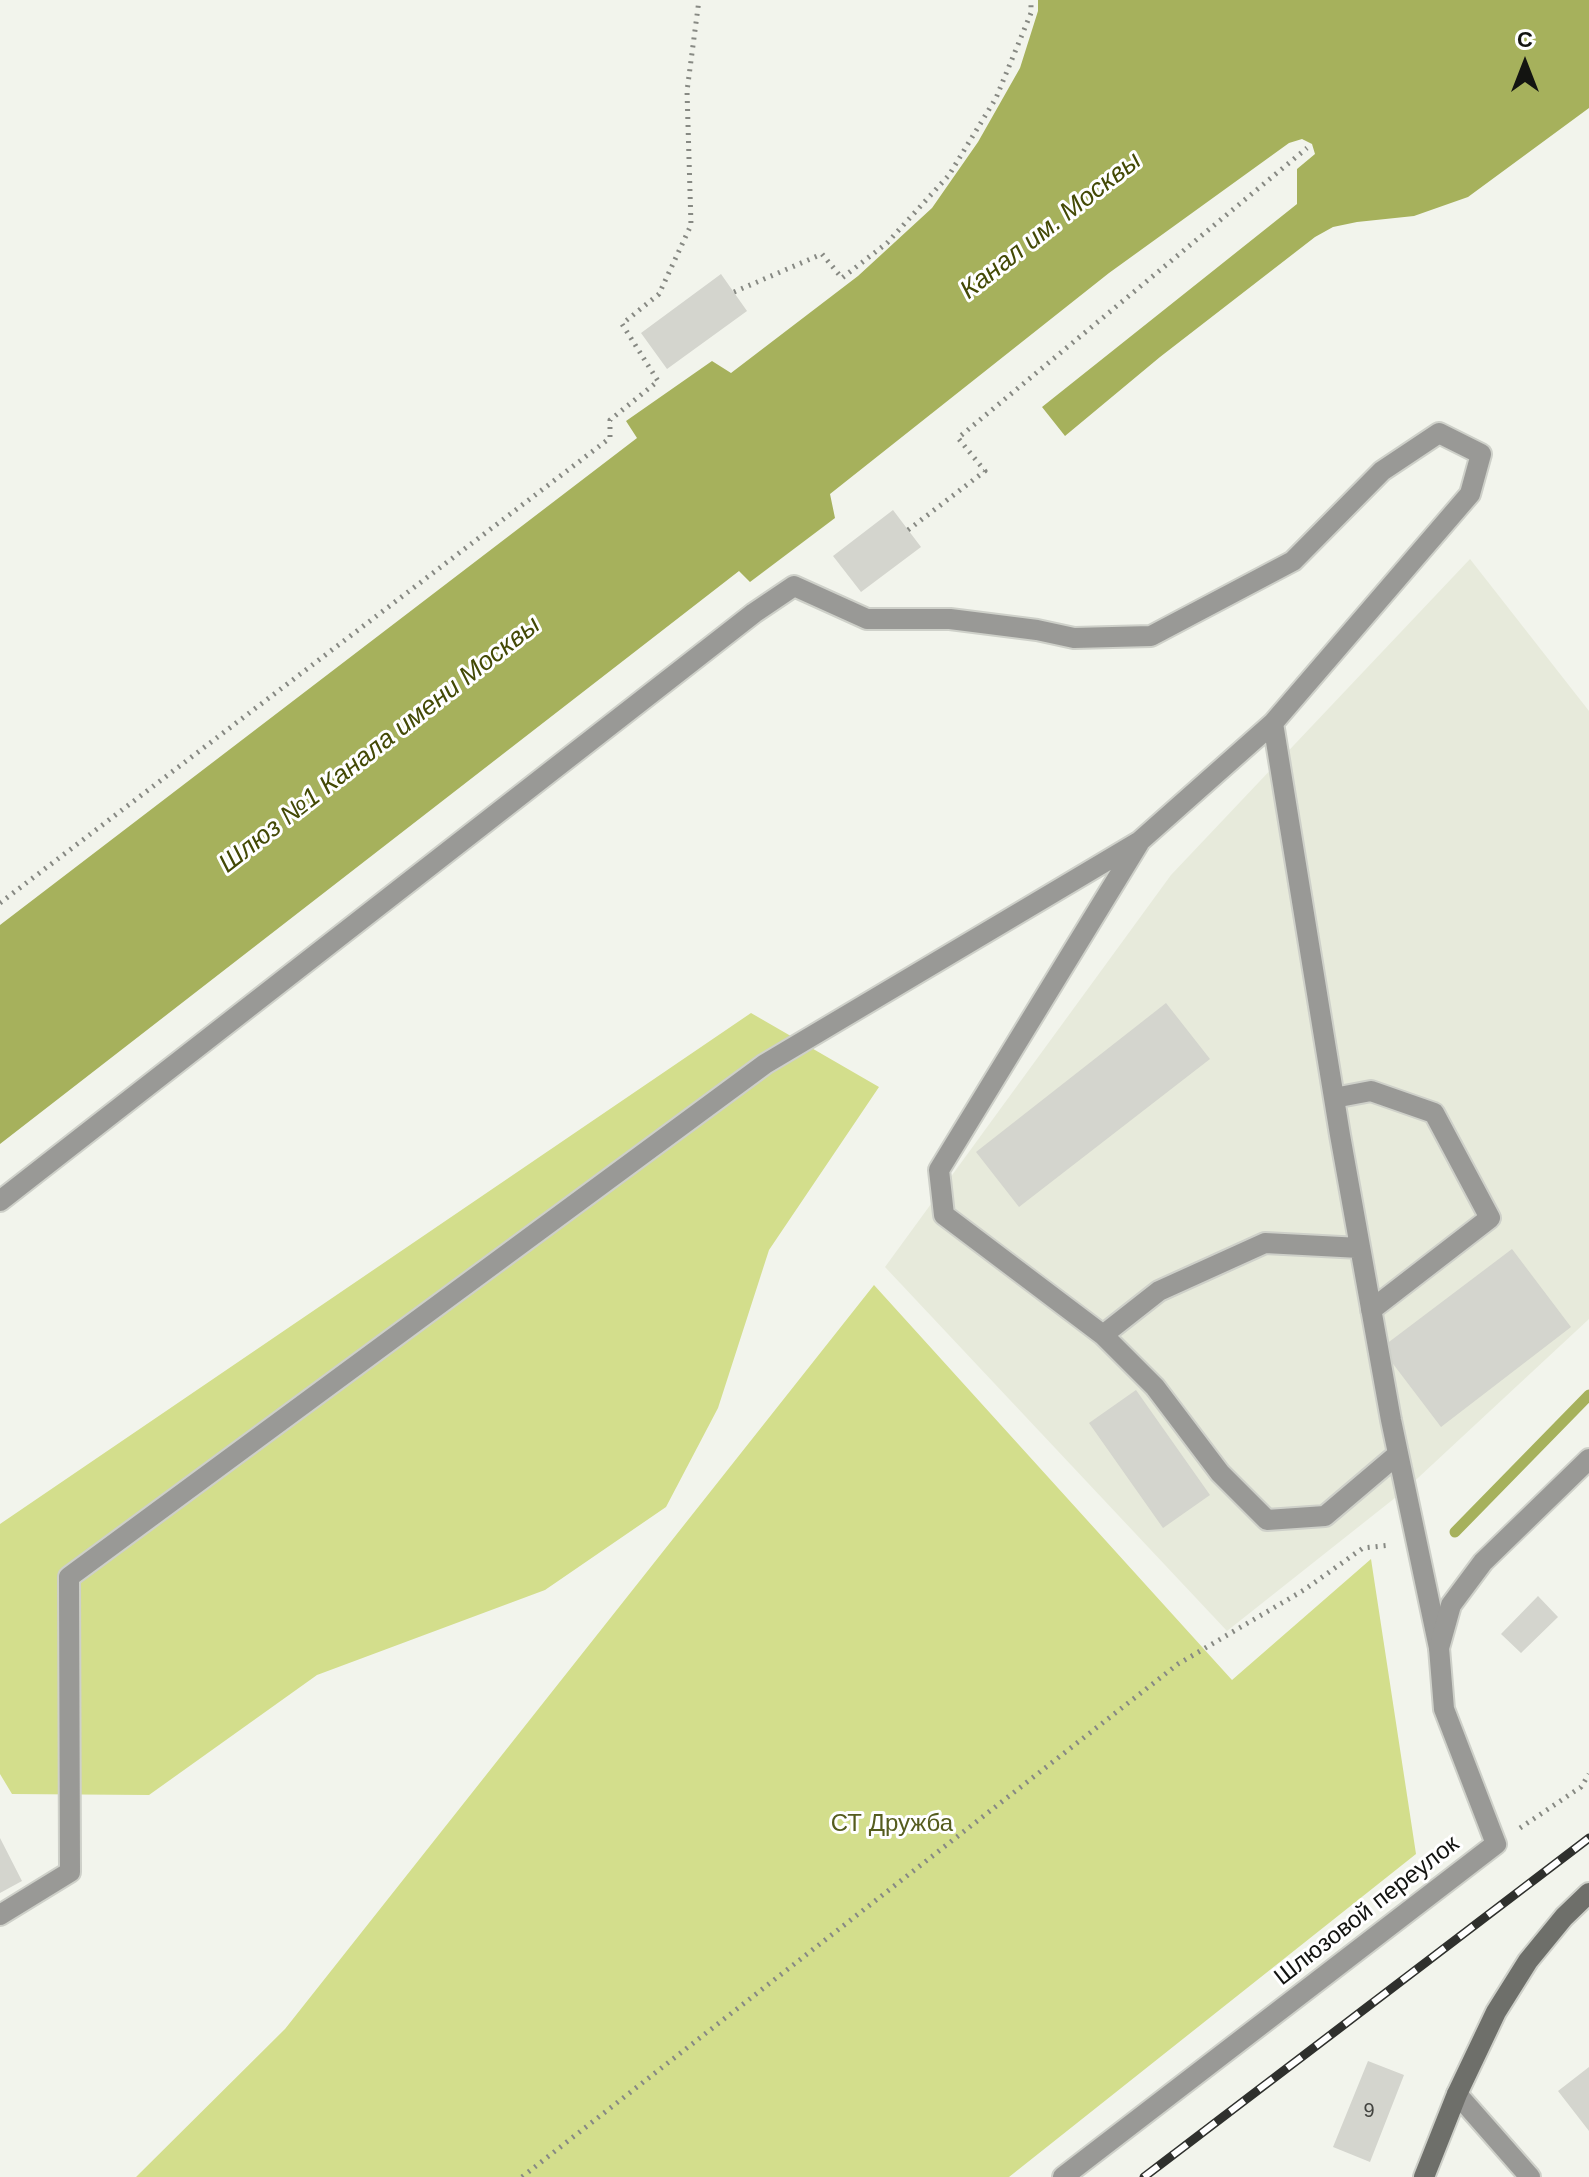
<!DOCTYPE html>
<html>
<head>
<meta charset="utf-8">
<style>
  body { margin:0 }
  #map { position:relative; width:1589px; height:2177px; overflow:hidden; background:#f2f4ec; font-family:Helvetica,sans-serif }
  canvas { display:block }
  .north { position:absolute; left:1485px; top:24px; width:80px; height:80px; -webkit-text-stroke:6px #fff; paint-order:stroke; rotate:0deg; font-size:22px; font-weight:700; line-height:32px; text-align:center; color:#131411 }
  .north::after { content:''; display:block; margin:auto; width:28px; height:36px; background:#131411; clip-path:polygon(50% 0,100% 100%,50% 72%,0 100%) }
</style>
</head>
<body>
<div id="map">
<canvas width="1589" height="2177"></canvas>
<div class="north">С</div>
</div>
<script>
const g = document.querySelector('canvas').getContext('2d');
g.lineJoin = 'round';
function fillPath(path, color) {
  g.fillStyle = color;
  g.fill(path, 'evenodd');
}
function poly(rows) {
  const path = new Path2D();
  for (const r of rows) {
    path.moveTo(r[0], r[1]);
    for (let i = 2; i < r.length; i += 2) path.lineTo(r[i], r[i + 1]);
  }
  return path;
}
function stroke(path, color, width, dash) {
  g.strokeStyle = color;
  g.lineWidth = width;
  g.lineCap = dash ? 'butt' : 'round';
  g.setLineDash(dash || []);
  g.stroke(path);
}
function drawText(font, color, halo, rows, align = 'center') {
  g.font = font + ' Helvetica,sans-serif';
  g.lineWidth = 6;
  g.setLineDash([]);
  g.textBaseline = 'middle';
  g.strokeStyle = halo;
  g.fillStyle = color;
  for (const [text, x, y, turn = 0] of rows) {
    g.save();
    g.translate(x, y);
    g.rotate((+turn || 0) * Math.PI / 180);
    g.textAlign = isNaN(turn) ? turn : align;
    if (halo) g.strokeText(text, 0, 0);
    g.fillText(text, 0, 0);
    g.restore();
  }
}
fillPath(poly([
  [1470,559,1589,711,1589,1319,1405,1490,1227,1631,885,1267,1171,875]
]), '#e7eadb');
fillPath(poly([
  [751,1013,879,1087,769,1250,718,1408,666,1507,545,1590,317,1675,149,1795,12,1794,0,1774,0,1524],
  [874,1285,1232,1680,1371,1559,1416,1854,1009,2177,136,2177,285,2029]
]), '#d3de8c');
fillPath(poly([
  [1038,0,1589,0,1589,108,1468,197,1414,216,1357,222,1333,227,1315,237,1160,357,1065,436,1042,407,1297,204,1297,169,1315,154,1312,144,1302,139,1289,143,1109,273,830,494,835,518,750,582,739,571,0,1144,0,925,637,438,626,421,712,361,731,373,858,276,932,208,978,142,1020,68,1038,11]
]), '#a6b15c');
stroke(poly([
  [1455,1532,1589,1395]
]), '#a6b15c', 11);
fillPath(poly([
  [721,274,747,311,667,369,641,333],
  [893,510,921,547,861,592,833,556],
  [1166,1003,1210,1059,1019,1207,976,1152],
  [1512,1249,1571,1327,1441,1427,1381,1348],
  [1136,1390,1210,1495,1163,1528,1089,1423],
  [1538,1596,1558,1617,1521,1653,1501,1634],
  [0,1838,22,1881,0,1893],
  [1368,2061,1404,2075,1370,2162,1333,2147],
  [1589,2067,1589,2131,1558,2091]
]), '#d4d5ce');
const service = poly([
  [1334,1098,1371,1091,1434,1113,1490,1218,1371,1310],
  [0,1201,754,613,794,586,867,619,950,619,1037,630,1074,638,1151,636,1293,561,1382,471,1439,433,1481,454,1470,494,1273,723,1340,1135,1391,1420,1439,1648],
  [1360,1248,1265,1243,1159,1291,1103,1335,1155,1387,1220,1473,1267,1520,1325,1516,1398,1454],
  [1103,1335,944,1215,939,1170,1139,843],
  [0,1915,70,1872,69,1577,765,1064,1140,841,1273,723]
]);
const minor = poly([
  [1457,2094,1530,2177],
  [1063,2177,1496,1844,1444,1709,1439,1648,1451,1605,1483,1562,1589,1459]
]);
const secondary = poly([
  [1424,2177,1457,2094,1496,2012,1528,1961,1564,1917,1589,1893]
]);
stroke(service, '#ced0c9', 24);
stroke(minor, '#ced0c9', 24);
stroke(secondary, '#ced0c9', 24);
stroke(poly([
  [734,292,822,254,842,278,887,243,949,175,996,98,1031,13,1031,0],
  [908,530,985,471,958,438,1307,148],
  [0,903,610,438,610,420,658,381,622,324,659,294,691,225,687,91,699,0],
  [1520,1828,1581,1787,1589,1774],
  [522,2177,1178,1664,1304,1590,1363,1548,1391,1545]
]), '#878983', 5, [2, 6]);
stroke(service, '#999996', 20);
stroke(minor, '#999996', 20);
stroke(secondary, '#6e6f6a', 20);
const rail = poly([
  [1144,2177,1589,1838]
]);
stroke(rail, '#2f302d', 9);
stroke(rail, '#fff', 6, [18]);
drawText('20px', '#434440', null, [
  ["9",1369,2111]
]);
drawText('24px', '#555c1e', '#fff', [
  ["СТ Дружба",892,1824]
]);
drawText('24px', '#131411', '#fff', [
  ["Шлюзовой переулок",1367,1911,-38]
]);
drawText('italic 26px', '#434905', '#fff', [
  ["Канал им. Москвы",1051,226,-38],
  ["Шлюз №1 Канала имени Москвы",380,745,-38]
]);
</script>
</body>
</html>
